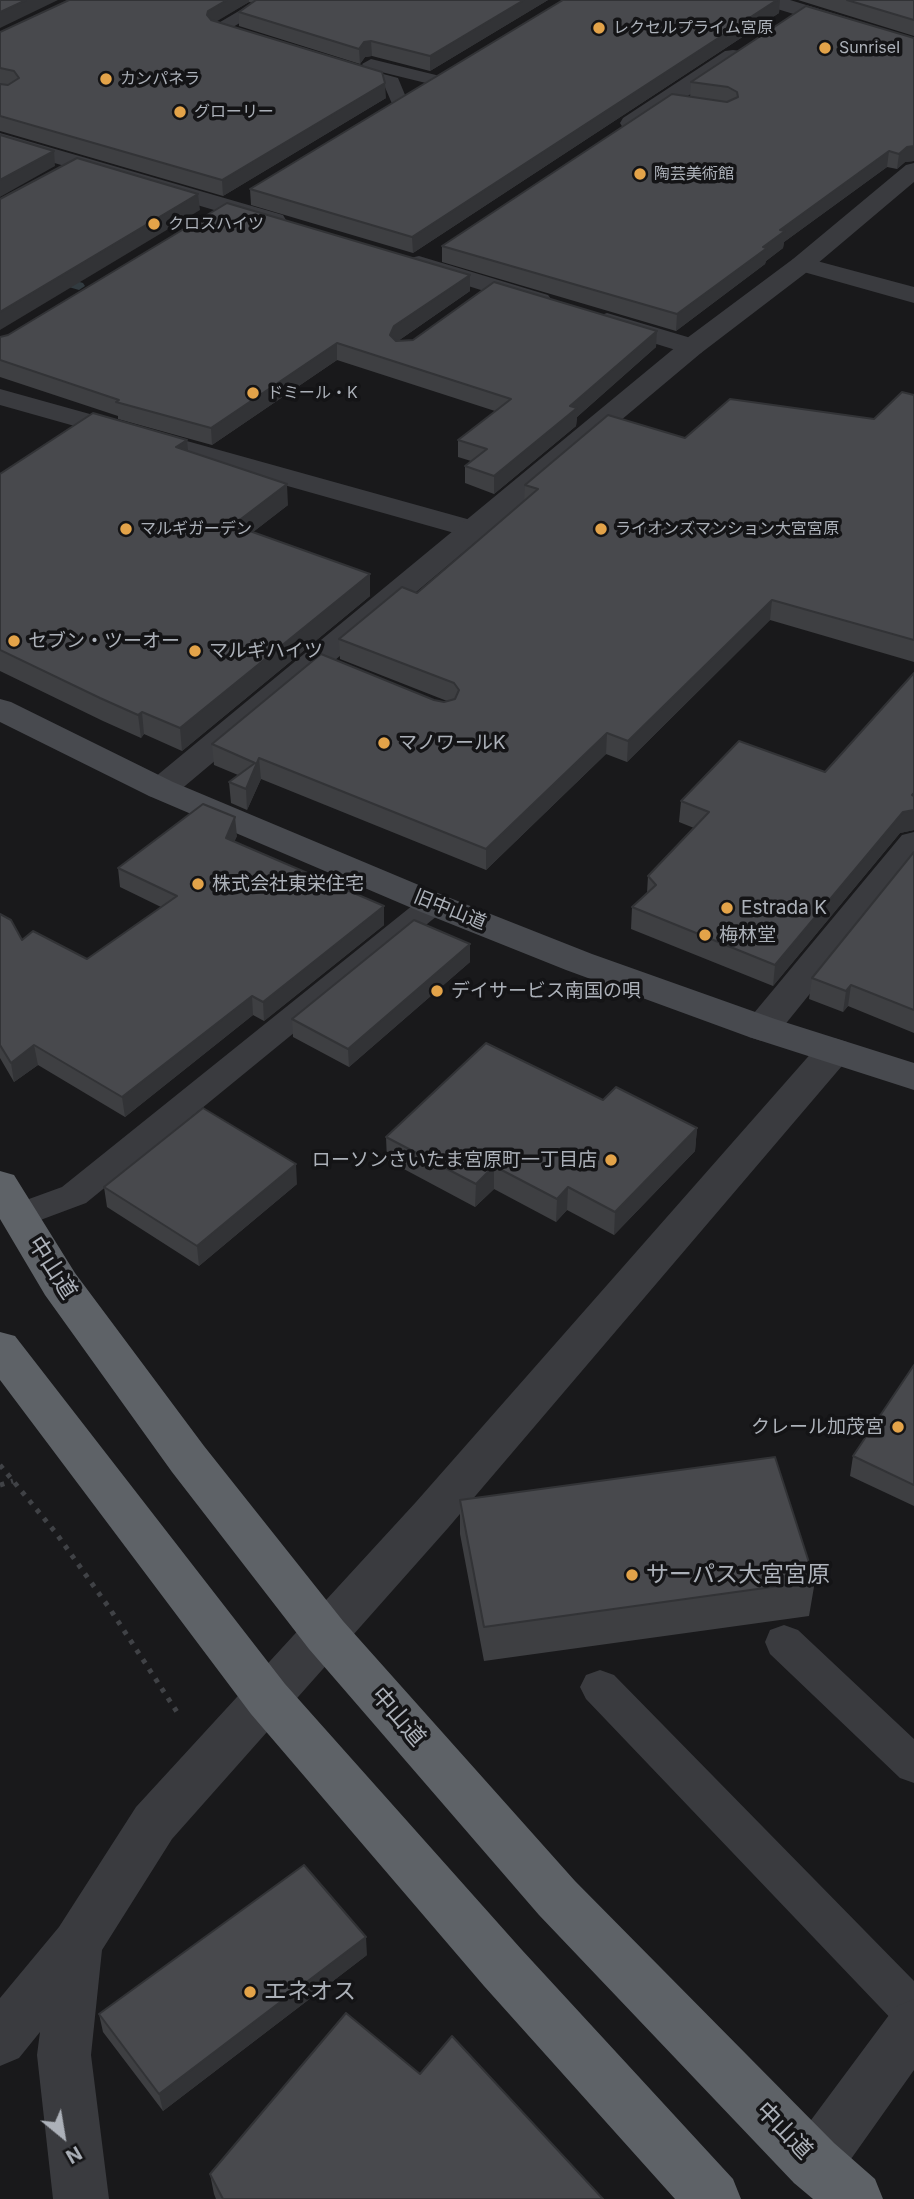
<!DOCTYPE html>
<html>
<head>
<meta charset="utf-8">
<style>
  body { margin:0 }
  #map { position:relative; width:914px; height:2199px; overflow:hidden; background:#19191b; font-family:Inter,sans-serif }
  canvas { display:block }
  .north { position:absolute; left:28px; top:2101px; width:70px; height:70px; -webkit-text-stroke:5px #141416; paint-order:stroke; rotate:150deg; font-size:19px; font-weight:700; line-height:28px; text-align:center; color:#acb1b9 }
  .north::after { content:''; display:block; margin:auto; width:24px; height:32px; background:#acb1b9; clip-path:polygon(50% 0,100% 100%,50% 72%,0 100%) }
</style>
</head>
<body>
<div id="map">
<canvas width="914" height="2199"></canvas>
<div class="north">N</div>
</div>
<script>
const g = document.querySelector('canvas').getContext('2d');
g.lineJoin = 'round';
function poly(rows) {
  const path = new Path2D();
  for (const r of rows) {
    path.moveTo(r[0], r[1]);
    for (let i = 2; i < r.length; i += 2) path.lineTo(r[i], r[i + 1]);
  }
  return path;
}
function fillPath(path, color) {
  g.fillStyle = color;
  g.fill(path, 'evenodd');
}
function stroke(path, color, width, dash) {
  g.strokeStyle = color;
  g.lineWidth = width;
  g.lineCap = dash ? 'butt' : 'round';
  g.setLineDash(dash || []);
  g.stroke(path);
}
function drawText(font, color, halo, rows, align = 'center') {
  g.font = font + ' Inter,"Noto Sans JP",sans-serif';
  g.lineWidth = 7;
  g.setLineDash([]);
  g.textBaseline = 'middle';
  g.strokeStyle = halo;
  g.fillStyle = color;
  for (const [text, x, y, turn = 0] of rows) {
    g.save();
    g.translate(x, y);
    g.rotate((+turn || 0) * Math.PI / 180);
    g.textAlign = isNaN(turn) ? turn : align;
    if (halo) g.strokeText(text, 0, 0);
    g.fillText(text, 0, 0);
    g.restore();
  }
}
fillPath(poly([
  [0,259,83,283,85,286,79,290,0,267,0,259]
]), '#323b40');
stroke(poly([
  [0,1465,56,1533,110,1609,177,1712],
  [0,1485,13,1481]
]), '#404246', 5, [4.5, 7]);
fillPath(poly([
  [249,5,255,6,257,10,255,14,233,27,260,35,263,39,260,43,248,43,213,32,210,28,249,5],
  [371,59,440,76,443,80,434,85,365,68,362,64,371,59],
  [343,63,398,78,408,102,399,107,393,106,384,85,337,72,334,68,343,63],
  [433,895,443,897,447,904,443,911,86,1203,19,1228,7,1225,2,1216,7,1207,62,1187,423,897,433,895],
  [784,1625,798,1630,914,1739,914,1783,900,1778,770,1654,765,1642,770,1630,784,1625],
  [600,1670,614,1675,914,1981,914,2033,899,2027,586,1699,580,1687,586,1675,600,1670]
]), '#3a3b3f');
fillPath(poly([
  [758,0,790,0,914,38,914,51,761,4,758,0],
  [733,50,741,51,744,56,741,61,639,128,623,128,620,123,623,118,725,51,733,50],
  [0,133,283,215,286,220,283,225,274,227,265,225,0,147,0,133],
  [419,256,548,295,552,300,548,305,539,308,410,268,407,263,410,258,419,256],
  [802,257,914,287,914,303,793,269,790,264,793,259,802,257],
  [607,313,701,341,705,347,701,353,692,355,598,326,594,321,598,316,607,313],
  [0,389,485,524,490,530,485,536,475,539,465,536,0,405,0,389],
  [914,832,914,865,775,1037,762,1041,749,1037,743,1028,749,1019,902,835,914,832],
  [834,1038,847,1042,853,1051,847,1060,448,1528,172,1839,102,1950,91,2055,109,2199,53,2199,37,2055,40,2032,19,2058,0,2066,0,1998,59,1927,136,1807,416,1502,821,1042,834,1038],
  [914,1999,914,2070,834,2183,814,2191,794,2183,786,2163,794,2143,895,2007,914,1999]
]), '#3a3b3f');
fillPath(poly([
  [914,163,914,182,811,269,701,353,173,796,161,799,149,796,144,789,149,782,683,341,793,259,906,165,914,163]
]), '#3a3b3f');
fillPath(poly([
  [0,699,11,702,173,782,445,896,592,954,775,1019,914,1063,914,1090,749,1037,566,970,421,912,149,796,0,722,0,699]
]), '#484a4f');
fillPath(poly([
  [0,1171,14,1175,75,1273,204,1446,343,1621,575,1881,834,2143,875,2179,883,2199,813,2199,794,2183,539,1915,309,1649,172,1472,45,1295,0,1219,0,1171],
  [0,1332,15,1336,285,1684,522,1950,733,2179,741,2199,675,2199,484,1986,251,1714,0,1380,0,1332]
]), '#5e6267');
fillPath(poly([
  [69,0,548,0,430,71,372,56,365,57,360,64,239,26,239,12,253,3,249,2,216,21,386,98,223,196,0,131,0,32],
  [563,0,780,0,779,13,413,253,251,205,250,189],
  [798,0,914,0,914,36],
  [914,38,914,161,905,162,897,169,887,167,784,242,783,248,766,261,765,264,676,331,442,262,442,246,690,97,691,82],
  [470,291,398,341,657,331,656,347,577,417,576,426,494,494,465,483,465,466,471,461,458,457,458,440,495,411,337,360,212,445,118,419,118,416,0,377,0,337],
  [914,395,914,662,770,620,627,762,606,754,486,870,261,779,247,810,231,803,229,782,238,775,214,765,212,744,434,700,444,702,447,701,340,659,339,639,417,593,524,501,525,485,685,438,874,419],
  [188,451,288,505,253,532,370,596,182,751,144,734,141,738,103,721,0,671,0,474],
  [914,673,914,830,900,833,773,986,631,929,632,907,647,893,648,876,694,828,679,822,681,801,825,772],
  [237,836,234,841,384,906,384,925,264,1021,253,1015,125,1117,38,1065,14,1082,0,1058,0,914,22,940,87,959,161,907,120,887,118,868],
  [914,852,914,1033,848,1006,843,1012,809,999,812,978],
  [470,944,470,962,349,1067,293,1037,292,1019],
  [603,1100,697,1128,695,1151,614,1235,567,1210,556,1222,494,1189,475,1207,387,1160,386,1137],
  [297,1184,199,1266,107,1207,104,1187],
  [914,1365,914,1506,850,1476,853,1456],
  [460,1500,815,1581,809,1616,484,1661,460,1534],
  [367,1955,163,2111,103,2032,99,2014],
  [420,2074,603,2199,216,2199,214,2194,210,2174]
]), '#3e3f42');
fillPath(poly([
  [26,0,58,0,0,28,0,12],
  [227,0,249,0,249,2,209,26,207,15,208,11],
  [524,0,548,0,430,71,430,56],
  [777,0,780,0,779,13,413,253,412,237],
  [371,41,372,56,365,57,360,64,359,49,364,42],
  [385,83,386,98,223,196,222,180],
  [914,146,914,161,905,162,897,169,899,154,907,147],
  [54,151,55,166,0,197,0,180],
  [889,151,887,167,784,242,783,248,766,261,765,264,676,331,677,314,763,247,780,230],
  [198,194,200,210,0,330,0,312],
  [470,275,470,291,395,343,390,335,394,326],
  [657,331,656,347,577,417,576,426,494,494,494,476,570,406],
  [337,343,337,360,212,445,211,428],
  [187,440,189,461,176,447],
  [287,484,288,505,235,546,233,525],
  [370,574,370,596,182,751,180,728],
  [772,600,770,620,627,762,628,741],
  [142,712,144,734,141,738,138,715],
  [607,733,606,754,486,870,486,849],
  [259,758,261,779,247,810,246,789],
  [914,793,914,830,900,833,773,986,775,965,903,812],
  [235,817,237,836,228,857,226,838],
  [384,906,384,925,264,1021,263,1002],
  [470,944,470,962,349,1067,348,1049],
  [851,985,848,1006,843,1012,846,991],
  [252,996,253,1015,125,1117,122,1097],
  [34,1045,38,1065,14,1082,11,1063],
  [697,1128,695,1151,614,1235,615,1212],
  [296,1164,297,1184,199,1266,197,1246],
  [494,1166,494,1189,475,1207,476,1184],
  [568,1187,567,1210,556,1222,557,1199],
  [366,1937,367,1955,163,2111,159,2094]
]), '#323336');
const building = poly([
  [0,0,26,0,0,12,0,0],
  [69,0,227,0,208,11,207,15,211,20,382,72,385,83,222,180,0,116,0,84,8,85,19,78,14,71,0,68,0,32,69,0],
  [256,0,524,0,430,56,371,41,364,42,359,49,239,12,256,0],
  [563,0,777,0,412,237,250,189,563,0],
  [847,0,914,0,914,20,847,0],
  [806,6,914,38,914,146,907,147,899,154,889,151,780,230,785,231,763,247,767,248,677,314,442,246,672,94,727,102,738,97,737,92,728,87,691,82,806,6],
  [0,135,54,151,0,180,0,135],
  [77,158,198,194,0,312,0,199,77,158],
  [227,203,470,275,394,326,390,335,396,341,413,340,494,282,657,331,570,406,577,408,494,476,465,466,487,449,458,440,511,399,337,343,211,428,116,402,119,400,0,360,0,337,8,335,227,203],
  [902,392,914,395,914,640,772,600,628,741,607,733,486,849,259,758,246,789,229,782,255,763,212,744,321,654,434,700,444,702,455,699,459,690,454,683,339,639,402,587,417,593,538,489,525,485,608,415,685,438,730,399,874,419,902,392],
  [93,413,187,440,176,447,287,484,233,525,370,574,180,728,142,712,138,715,100,698,0,650,0,474,93,413],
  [914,673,914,793,912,795,914,796,914,810,903,812,775,965,632,907,656,885,648,876,709,812,681,801,739,741,825,772,914,673],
  [203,804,235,817,226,838,384,906,263,1002,252,996,122,1097,34,1045,11,1063,0,1045,0,914,11,920,22,940,33,931,87,959,177,896,118,868,203,804],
  [914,852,914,1010,851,985,846,991,812,978,914,852],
  [414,920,470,944,348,1049,292,1019,414,920],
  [486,1043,603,1100,616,1087,697,1128,615,1212,568,1187,557,1199,494,1166,476,1184,386,1137,486,1043],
  [203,1108,296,1164,197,1246,104,1187,203,1108],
  [914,1365,914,1485,853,1456,914,1365],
  [775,1457,815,1581,484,1627,460,1500,775,1457],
  [304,1865,366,1937,159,2094,99,2014,304,1865],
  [346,2013,420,2074,452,2036,603,2199,223,2199,210,2174,346,2013]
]);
fillPath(building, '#48494d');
stroke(building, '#323336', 2);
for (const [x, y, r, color] of [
  [599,28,7,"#e3a349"],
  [825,48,7,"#e3a349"],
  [106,79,7,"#e3a349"],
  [180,112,7,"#e3a349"],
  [640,174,7,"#e3a349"],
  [154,224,7,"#e3a349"],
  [253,393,7,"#e3a349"],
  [126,529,7,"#e3a349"],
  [601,529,7,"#e3a349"],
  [14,641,7,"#e3a349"],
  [195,651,7,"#e3a349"],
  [384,743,7,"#e3a349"],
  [198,884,7,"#e3a349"],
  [727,908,7,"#e3a349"],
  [705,935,7,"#e3a349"],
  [437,991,7,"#e3a349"],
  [611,1160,7,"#e3a349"],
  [898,1427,7,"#e3a349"],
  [632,1575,7,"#e3a349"],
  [250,1992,7,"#e3a349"]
]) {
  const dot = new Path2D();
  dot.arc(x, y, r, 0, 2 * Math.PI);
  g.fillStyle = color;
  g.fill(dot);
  stroke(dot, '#141416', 2.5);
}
drawText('16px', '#acb1b9', '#141416', [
  ["レクセルプライム宮原",613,28],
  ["SunriseⅠ",839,48],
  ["カンパネラ",120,79],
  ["グローリー",194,112],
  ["陶芸美術館",654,174],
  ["クロスハイツ",168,224],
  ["ドミール・K",267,393],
  ["マルギガーデン",140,529],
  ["ライオンズマンション大宮宮原",615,529]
], 'left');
drawText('19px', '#acb1b9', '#141416', [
  ["セブン・ツーオー",28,641],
  ["マルギハイツ",209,651],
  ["マノワールK",398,743],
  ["株式会社東栄住宅",212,884],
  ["Estrada K",741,908],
  ["梅林堂",719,935],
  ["デイサービス南国の唄",451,991],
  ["ローソンさいたま宮原町一丁目店",597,1160,"right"],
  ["クレール加茂宮",884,1427,"right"]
], 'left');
drawText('19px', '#acb1b9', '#141416', [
  ["旧中山道",450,910,22]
]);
drawText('23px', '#acb1b9', '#141416', [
  ["中山道",52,1268,57],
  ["中山道",398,1717,49],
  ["中山道",784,2131,46]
]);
drawText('23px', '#acb1b9', '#141416', [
  ["サーパス大宮宮原",646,1575],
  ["エネオス",264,1992]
], 'left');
</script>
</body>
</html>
